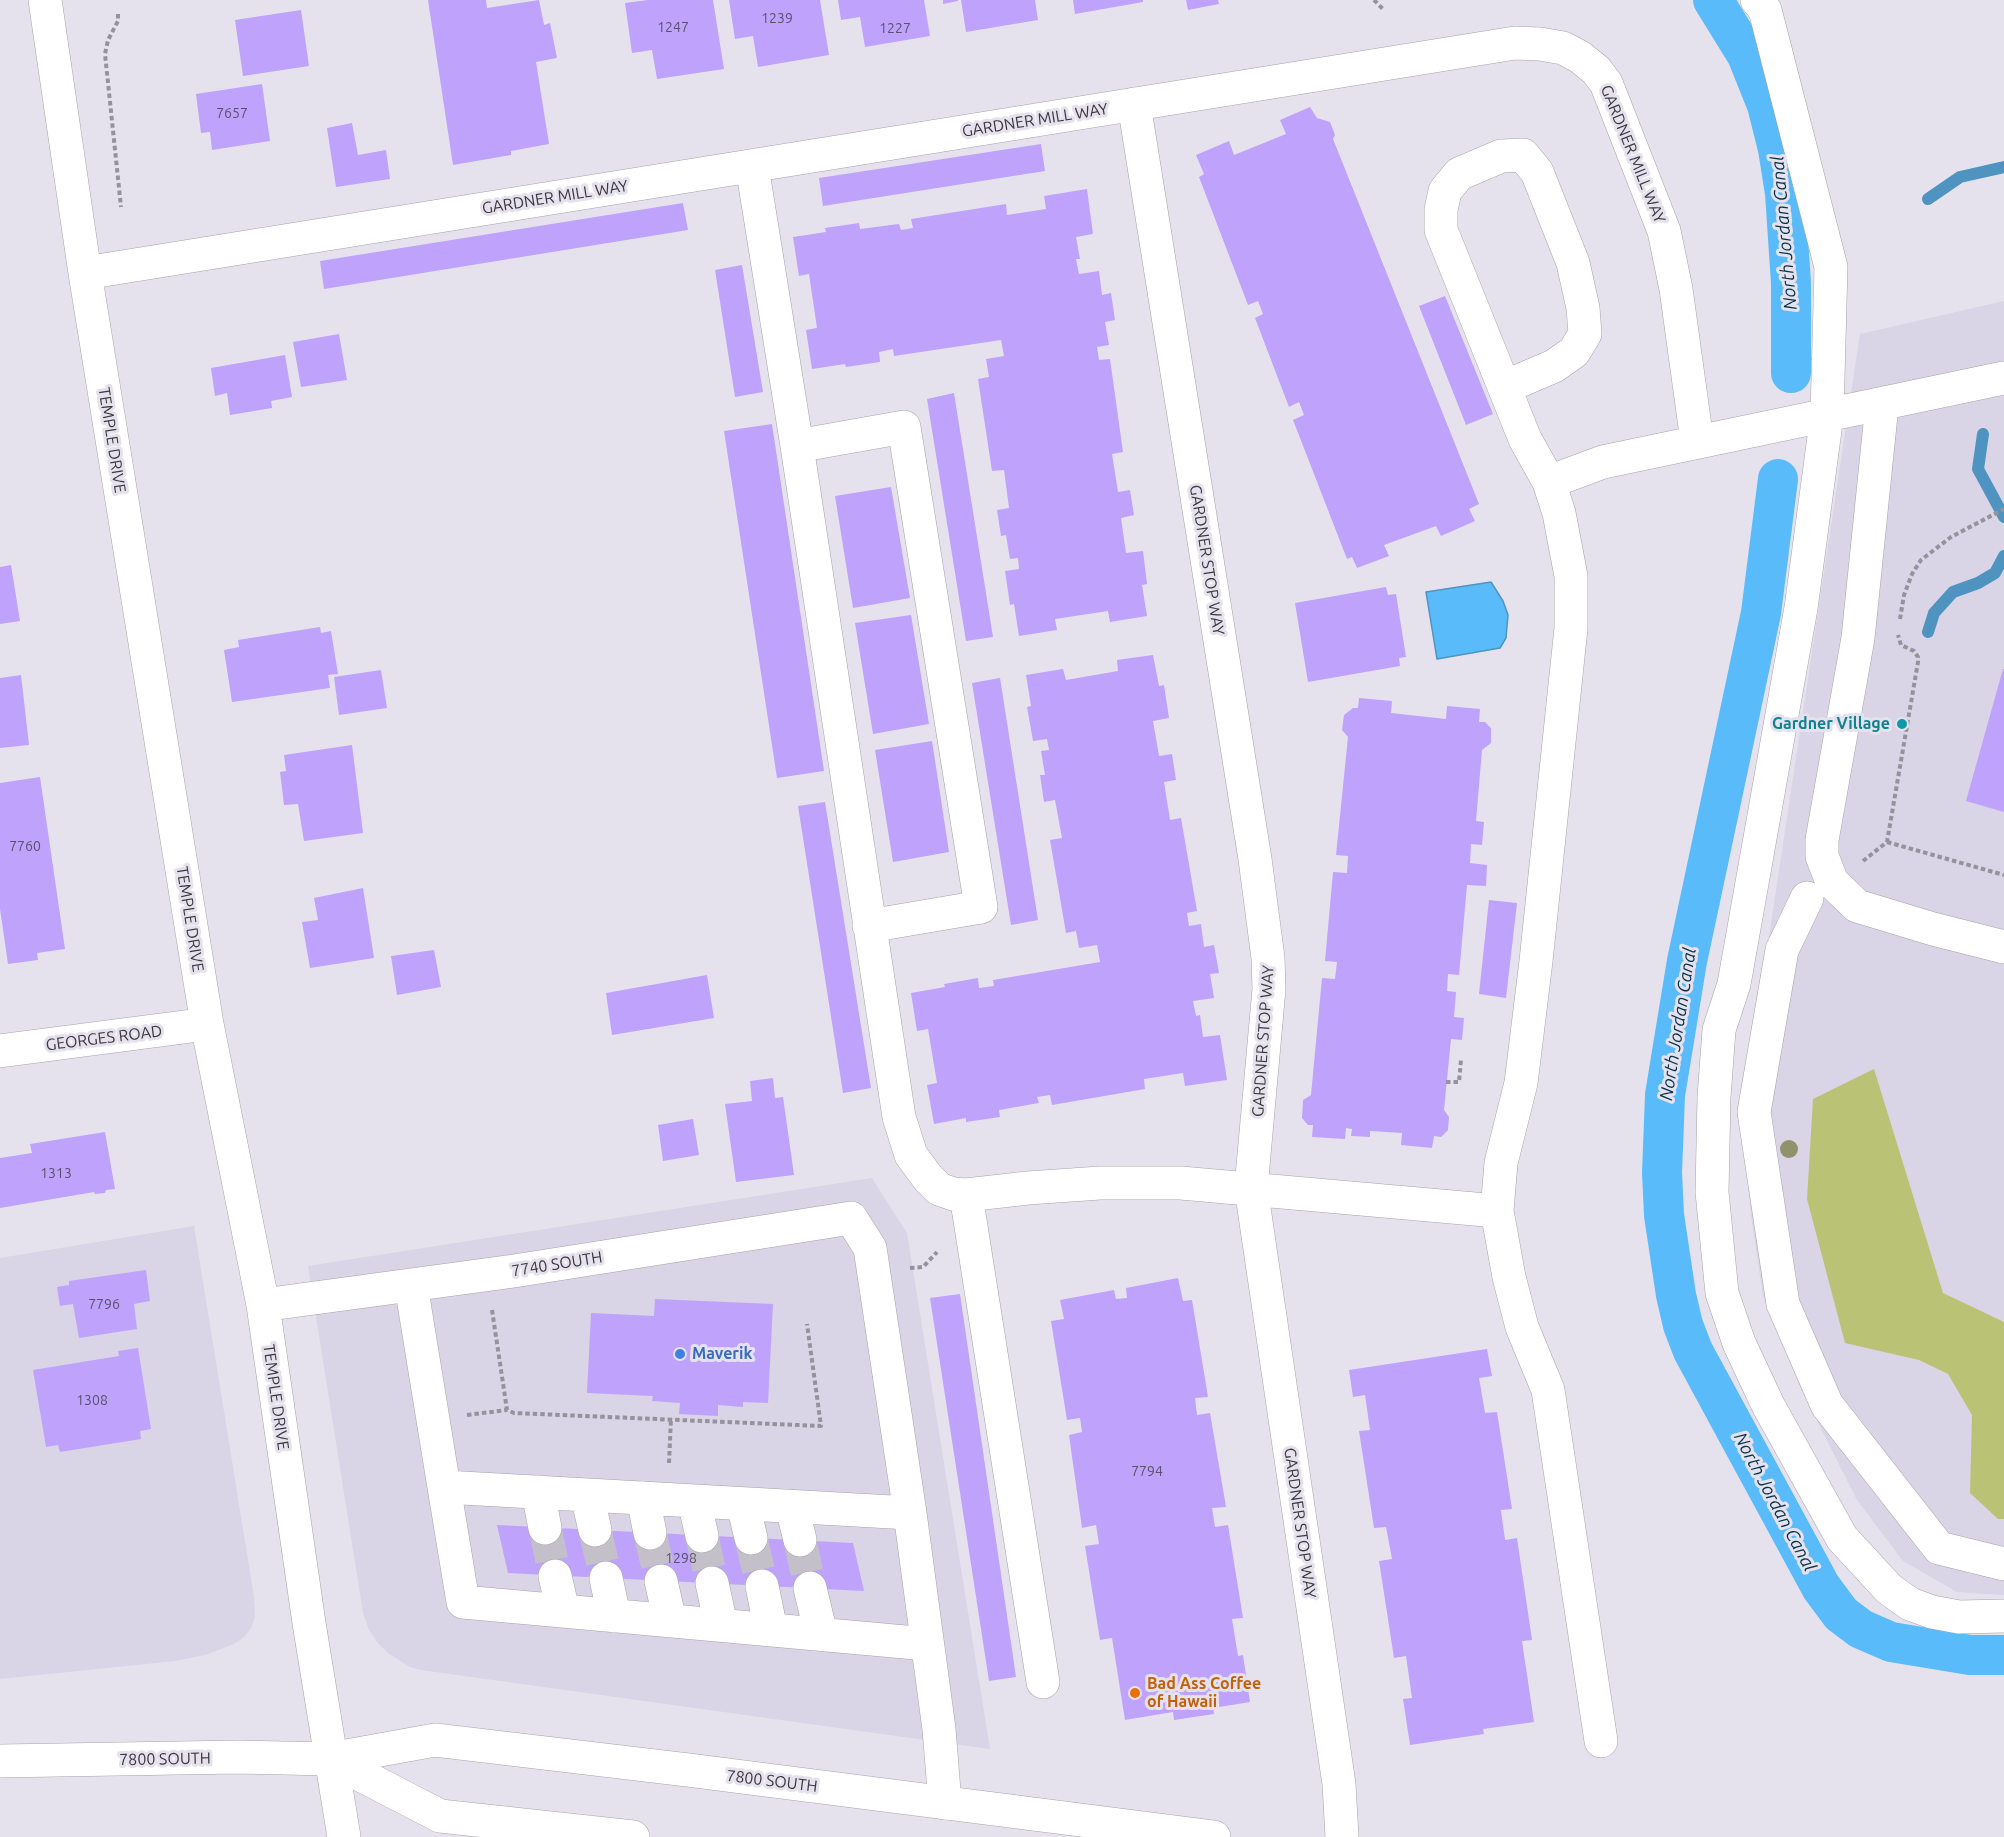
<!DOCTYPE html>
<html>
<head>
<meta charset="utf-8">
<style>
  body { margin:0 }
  canvas { display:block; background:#e5e2ee }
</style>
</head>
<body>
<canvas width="2004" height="1837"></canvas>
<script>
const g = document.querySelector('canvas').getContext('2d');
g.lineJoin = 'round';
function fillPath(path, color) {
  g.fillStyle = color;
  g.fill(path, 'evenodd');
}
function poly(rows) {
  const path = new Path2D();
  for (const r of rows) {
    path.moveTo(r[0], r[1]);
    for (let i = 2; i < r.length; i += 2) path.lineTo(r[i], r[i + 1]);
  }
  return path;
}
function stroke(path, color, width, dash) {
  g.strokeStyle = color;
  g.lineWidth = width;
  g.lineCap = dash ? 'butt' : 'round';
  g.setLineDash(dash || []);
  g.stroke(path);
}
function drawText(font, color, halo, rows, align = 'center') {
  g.font = font + ' Ubuntu,sans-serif';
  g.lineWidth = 6;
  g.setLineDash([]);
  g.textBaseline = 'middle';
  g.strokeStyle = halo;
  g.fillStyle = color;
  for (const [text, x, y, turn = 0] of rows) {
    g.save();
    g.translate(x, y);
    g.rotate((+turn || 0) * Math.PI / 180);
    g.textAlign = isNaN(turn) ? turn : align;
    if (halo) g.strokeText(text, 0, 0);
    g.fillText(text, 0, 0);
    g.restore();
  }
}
fillPath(poly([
  [2004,301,2004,1595,1957,1592,1903,1561,1857,1500,1801,1389,1763,1296,1751,1216,1742,1115,1860,334],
  [872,1178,907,1233,990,1749,421,1670,410,1667,388,1653,377,1642,369,1630,363,1613,308,1266],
  [194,1226,254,1597,255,1617,251,1628,244,1637,234,1644,205,1655,175,1661,0,1679,0,1258]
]), '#d9d4e6');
fillPath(poly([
  [1874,1069,1943,1293,2004,1322,2004,1519,1998,1519,1970,1493,1972,1415,1948,1374,1919,1360,1845,1343,1807,1199,1813,1099]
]), '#bac375');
const water = poly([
  [1491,582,1503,601,1508,615,1506,638,1500,648,1437,659,1426,592,1491,582]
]);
fillPath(water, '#59bbf9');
stroke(water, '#4f94c0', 1.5);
stroke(poly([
  [1928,199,1960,177,2004,167],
  [1983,434,1978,469,2004,517],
  [1928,632,1934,613,1953,592,1978,583,1995,573,2004,556]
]), '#4f94c0', 12);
stroke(poly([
  [1713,0,1747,55,1767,105,1778,149,1785,193,1791,283,1791,373],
  [1778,479,1761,613,1687,961,1665,1095,1662,1173,1664,1215,1676,1295,1683,1325,1693,1351,1821,1587,1841,1614,1861,1629,1891,1642,1970,1655,2004,1655]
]), '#59bbf9', 40);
fillPath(poly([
  [428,0,486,0,487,8,539,0,544,25,550,23,557,58,536,62,549,144,511,151,511,155,453,165],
  [648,0,713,0,724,69,657,79,652,50,632,53,625,3],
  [729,0,820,0,829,55,758,67,753,36,735,39],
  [838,0,924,0,930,36,865,47,860,17,841,20],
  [943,0,958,0,958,1,943,4],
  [961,0,1035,0,1038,20,966,32],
  [1073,0,1143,0,1143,2,1075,14],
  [1186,0,1218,0,1219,4,1188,10],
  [301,10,309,66,243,76,235,20],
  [262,84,270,141,212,150,210,132,201,133,196,94],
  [1310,107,1317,118,1330,122,1335,135,1333,139,1479,504,1469,509,1475,521,1441,536,1436,526,1384,545,1389,556,1357,568,1352,557,1347,559,1293,420,1304,415,1299,402,1289,407,1255,318,1263,314,1258,301,1248,305,1199,177,1204,174,1196,155,1229,141,1234,155,1286,134,1280,120],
  [352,123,358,155,386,150,390,179,336,187,327,128],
  [1041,144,1045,171,823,206,819,178],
  [1087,189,1093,234,1076,237,1080,259,1076,259,1079,274,1099,271,1102,295,1111,293,1115,320,1105,322,1109,345,1097,347,1099,360,1110,359,1123,452,1112,454,1118,492,1130,490,1134,515,1121,518,1126,553,1143,551,1147,584,1142,585,1147,616,1110,622,1108,611,1055,619,1057,630,1019,636,1014,604,1010,605,1005,571,1019,569,1018,558,1010,559,1006,535,1001,536,997,510,1009,508,1004,470,992,471,978,379,989,377,986,359,1004,356,1001,340,894,356,893,349,879,352,880,362,846,367,845,364,812,369,806,330,817,328,809,274,799,276,793,237,826,232,825,228,859,223,860,229,899,224,901,230,913,228,911,219,1006,204,1007,215,1046,209,1044,196],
  [683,203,688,230,324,289,320,261],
  [742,265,763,392,735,397,715,270],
  [1445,296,1493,414,1466,425,1419,306],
  [339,334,347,380,301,387,293,342],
  [285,355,292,397,271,401,272,408,230,415,227,393,215,396,211,368],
  [954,393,993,637,966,641,927,399],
  [772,424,824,771,777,778,724,431],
  [891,487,910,598,853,608,835,496],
  [11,565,20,621,0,624,0,567],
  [1386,587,1388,595,1396,594,1406,657,1399,658,1400,666,1308,682,1295,603],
  [911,615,929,724,873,734,855,623],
  [320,627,321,633,331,631,338,674,328,675,330,688,232,702,224,650,239,647,238,640],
  [1153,655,1159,686,1164,685,1169,718,1153,721,1159,756,1172,754,1176,780,1164,782,1170,820,1181,818,1197,911,1187,913,1189,926,1201,924,1204,947,1214,945,1219,973,1210,974,1214,998,1193,1001,1196,1016,1200,1015,1203,1037,1220,1035,1227,1080,1185,1086,1183,1073,1144,1079,1145,1089,1052,1105,1050,1095,1037,1097,1039,1103,999,1110,1000,1117,966,1122,966,1118,934,1124,927,1085,937,1083,928,1029,917,1031,911,993,945,987,944,984,978,978,979,988,994,986,993,980,1100,962,1097,945,1079,948,1076,931,1066,933,1050,840,1062,838,1055,800,1044,802,1040,775,1045,775,1041,751,1049,750,1047,739,1033,741,1027,707,1031,706,1026,675,1063,669,1066,680,1118,671,1117,660],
  [2003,669,2004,669,2004,812,1966,801],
  [381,670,387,708,339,715,334,677],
  [21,675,29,745,0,748,0,678],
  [1000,678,1038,920,1011,925,972,683],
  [1359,698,1392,701,1391,713,1446,719,1447,706,1480,709,1479,722,1485,722,1491,728,1491,743,1482,750,1476,821,1484,822,1482,845,1471,844,1470,863,1487,865,1486,886,1467,885,1459,975,1448,974,1447,991,1456,992,1454,1017,1464,1018,1462,1040,1451,1039,1444,1110,1449,1117,1448,1130,1441,1137,1434,1136,1432,1148,1401,1145,1402,1133,1370,1131,1370,1137,1351,1136,1352,1129,1346,1128,1345,1139,1312,1137,1313,1125,1308,1125,1302,1118,1303,1100,1311,1095,1322,978,1335,979,1337,962,1325,961,1333,872,1347,873,1348,856,1336,855,1348,737,1342,730,1344,715,1353,708,1358,708],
  [932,741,949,852,893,862,875,750],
  [352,745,363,833,304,841,298,804,284,805,280,772,286,771,284,755],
  [40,777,65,949,37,953,38,960,8,964,0,909,0,783],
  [825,802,871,1088,843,1093,798,806],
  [363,888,374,958,310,968,302,922,318,920,314,898],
  [1489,900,1517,903,1506,998,1479,994],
  [434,950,441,987,397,995,391,956],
  [707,975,714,1018,612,1035,606,993],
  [773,1078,775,1098,783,1097,794,1175,736,1182,725,1104,752,1101,750,1081],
  [693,1119,699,1155,663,1161,658,1125],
  [105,1132,115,1189,106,1190,105,1193,95,1194,94,1192,0,1208,0,1158,32,1153,30,1144],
  [146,1270,150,1301,134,1304,137,1329,79,1338,73,1304,60,1306,57,1287,69,1285,69,1281],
  [1178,1278,1183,1301,1192,1300,1208,1397,1195,1398,1197,1415,1210,1413,1226,1507,1212,1508,1215,1527,1228,1525,1243,1618,1232,1619,1238,1656,1243,1655,1250,1702,1213,1708,1214,1714,1174,1720,1173,1712,1125,1720,1112,1638,1100,1640,1085,1546,1099,1544,1096,1525,1082,1528,1069,1435,1082,1432,1080,1418,1067,1420,1051,1321,1064,1319,1060,1300,1114,1290,1116,1299,1127,1298,1126,1288],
  [960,1294,1016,1677,989,1681,930,1298],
  [655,1299,773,1304,768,1403,743,1402,743,1407,718,1405,718,1416,679,1414,680,1403,652,1401,653,1396,587,1393,591,1313,654,1316],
  [138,1348,151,1429,140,1431,141,1439,60,1452,58,1445,46,1447,33,1370,119,1356,118,1351],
  [1487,1349,1492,1376,1479,1378,1485,1413,1497,1412,1512,1509,1501,1510,1505,1540,1517,1538,1532,1640,1522,1641,1534,1722,1483,1729,1484,1734,1410,1745,1403,1699,1412,1698,1406,1656,1394,1658,1379,1561,1392,1559,1386,1527,1374,1528,1359,1431,1370,1430,1365,1395,1353,1397,1349,1370],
  [497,1525,853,1543,864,1591,508,1573]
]), '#bfa2fb');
stroke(poly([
  [545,1528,555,1576],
  [595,1530,606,1578],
  [650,1533,661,1581],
  [702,1536,712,1583],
  [751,1538,762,1586],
  [800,1540,810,1588]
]), '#c3c0ca', 33, [33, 16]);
const minor = poly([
  [45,0,85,273,207,1024,263,1305,309,1623,344,1837],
  [1757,0,1765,10,1831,267,1827,415,1801,608,1734,984,1719,1030,1714,1097,1712,1192,1722,1293,1739,1343,1768,1405,1842,1538,1889,1589,1910,1604,1932,1612,1959,1617,2004,1616],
  [1134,104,1255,859,1268,958,1269,989,1251,1188,1339,1784,1342,1837],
  [752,166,797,446,899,1117,911,1155,928,1178,939,1189,953,1194,966,1195,1043,1682],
  [85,273,1515,43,1540,44,1563,48,1580,57,1596,70,1606,83,1664,231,1676,289,1697,441],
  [1505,387,1554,366,1574,352,1585,334,1583,308,1573,263,1537,172,1523,155,1501,156,1459,174,1445,191,1441,210,1441,230,1525,439,1549,482],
  [1882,405,1858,638,1822,840,1822,856,1832,882,1857,906,1933,929,2004,947],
  [797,446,904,427,981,907,869,926],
  [1807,898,1782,950,1754,1112,1783,1304,1827,1405,1939,1548,2004,1564],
  [0,1051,207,1024],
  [966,1195,1028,1188,1100,1183,1181,1183,1497,1211,1501,1163,1521,1083,1536,961,1571,628,1571,576,1559,513,1549,482,1603,462,2004,378],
  [1497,1211,1509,1277,1522,1327,1548,1390,1601,1741],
  [411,1285,444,1487,910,1513],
  [263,1305,514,1271,851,1218,870,1248,910,1513,939,1729,945,1803],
  [444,1487,463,1602,927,1644],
  [538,1492,545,1528],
  [587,1495,595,1530],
  [643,1498,650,1533],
  [694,1501,702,1536],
  [743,1504,751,1538],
  [792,1507,800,1540],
  [555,1576,563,1611],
  [606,1578,614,1616],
  [661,1581,670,1621],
  [712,1583,721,1625],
  [762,1586,771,1630],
  [810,1588,821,1634]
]);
const major = poly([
  [330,1759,440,1816,633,1837],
  [0,1761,238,1757,330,1759,435,1740,688,1770,1214,1837]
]);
stroke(minor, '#a5a2ad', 34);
stroke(major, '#a5a2ad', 34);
stroke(poly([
  [1374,0,1383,9],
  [118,14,118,21,108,40,105,54,121,207],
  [1900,619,1904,595,1912,574,1921,560,1951,537,2004,509],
  [1887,842,2004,875],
  [1863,861,1887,842,1918,662,1918,657,1914,651,1901,645,1898,635],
  [1446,1082,1459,1082,1461,1060],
  [910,1268,923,1267,937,1252],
  [492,1310,507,1410,514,1413,821,1426,807,1324],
  [467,1415,507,1410],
  [669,1463,671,1418]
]), '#94929b', 4, [4.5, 3]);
stroke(minor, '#fff', 33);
stroke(major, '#fff', 33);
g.fillStyle = '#90926b';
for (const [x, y] of [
  [1789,1149]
]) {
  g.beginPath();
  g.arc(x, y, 9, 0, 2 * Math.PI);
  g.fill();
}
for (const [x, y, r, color] of [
  [1902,724,6,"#0f9aa8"],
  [680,1354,6,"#3f7fe0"],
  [1135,1693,6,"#e8710a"]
]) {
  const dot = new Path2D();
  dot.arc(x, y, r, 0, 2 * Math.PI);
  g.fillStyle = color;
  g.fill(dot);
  stroke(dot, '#e5e2ee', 2);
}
drawText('14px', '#5a526c', null, [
  ["1239",777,18],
  ["1247",673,27],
  ["1227",895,28],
  ["7657",232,113],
  ["7760",25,846],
  ["1313",56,1173],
  ["7796",104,1304],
  ["1308",92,1400],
  ["7794",1147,1471],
  ["1298",681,1558]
]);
drawText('16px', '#39383c', '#e5e2ee', [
  ["GARDNER MILL WAY",1035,120,-9],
  ["GARDNER MILL WAY",1633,154,68],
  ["GARDNER MILL WAY",555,197,-9],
  ["TEMPLE DRIVE",112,440,81],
  ["GARDNER STOP WAY",1207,560,81],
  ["TEMPLE DRIVE",190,919,81],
  ["GEORGES ROAD",104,1038,-7],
  ["GARDNER STOP WAY",1263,1041,-86],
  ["7740 SOUTH",557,1264,-9],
  ["TEMPLE DRIVE",276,1397,82],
  ["GARDNER STOP WAY",1300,1523,82],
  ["7800 SOUTH",165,1759,-1],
  ["7800 SOUTH",772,1781,7]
]);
drawText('bold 16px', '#0d838f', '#e5e2ee', [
  ["Gardner Village",1890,724]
], 'right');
drawText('bold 16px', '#366cbe', '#e5e2ee', [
  ["Maverik",692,1354]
], 'left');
drawText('bold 16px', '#c56008', '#e5e2ee', [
  ["Bad Ass Coffee",1147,1684],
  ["of Hawaii",1147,1702]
], 'left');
drawText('italic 18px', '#06324a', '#e5e2ee', [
  ["North Jordan Canal",1784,233,-95],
  ["North Jordan Canal",1678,1024,-81],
  ["North Jordan Canal",1775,1502,62]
]);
</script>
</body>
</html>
